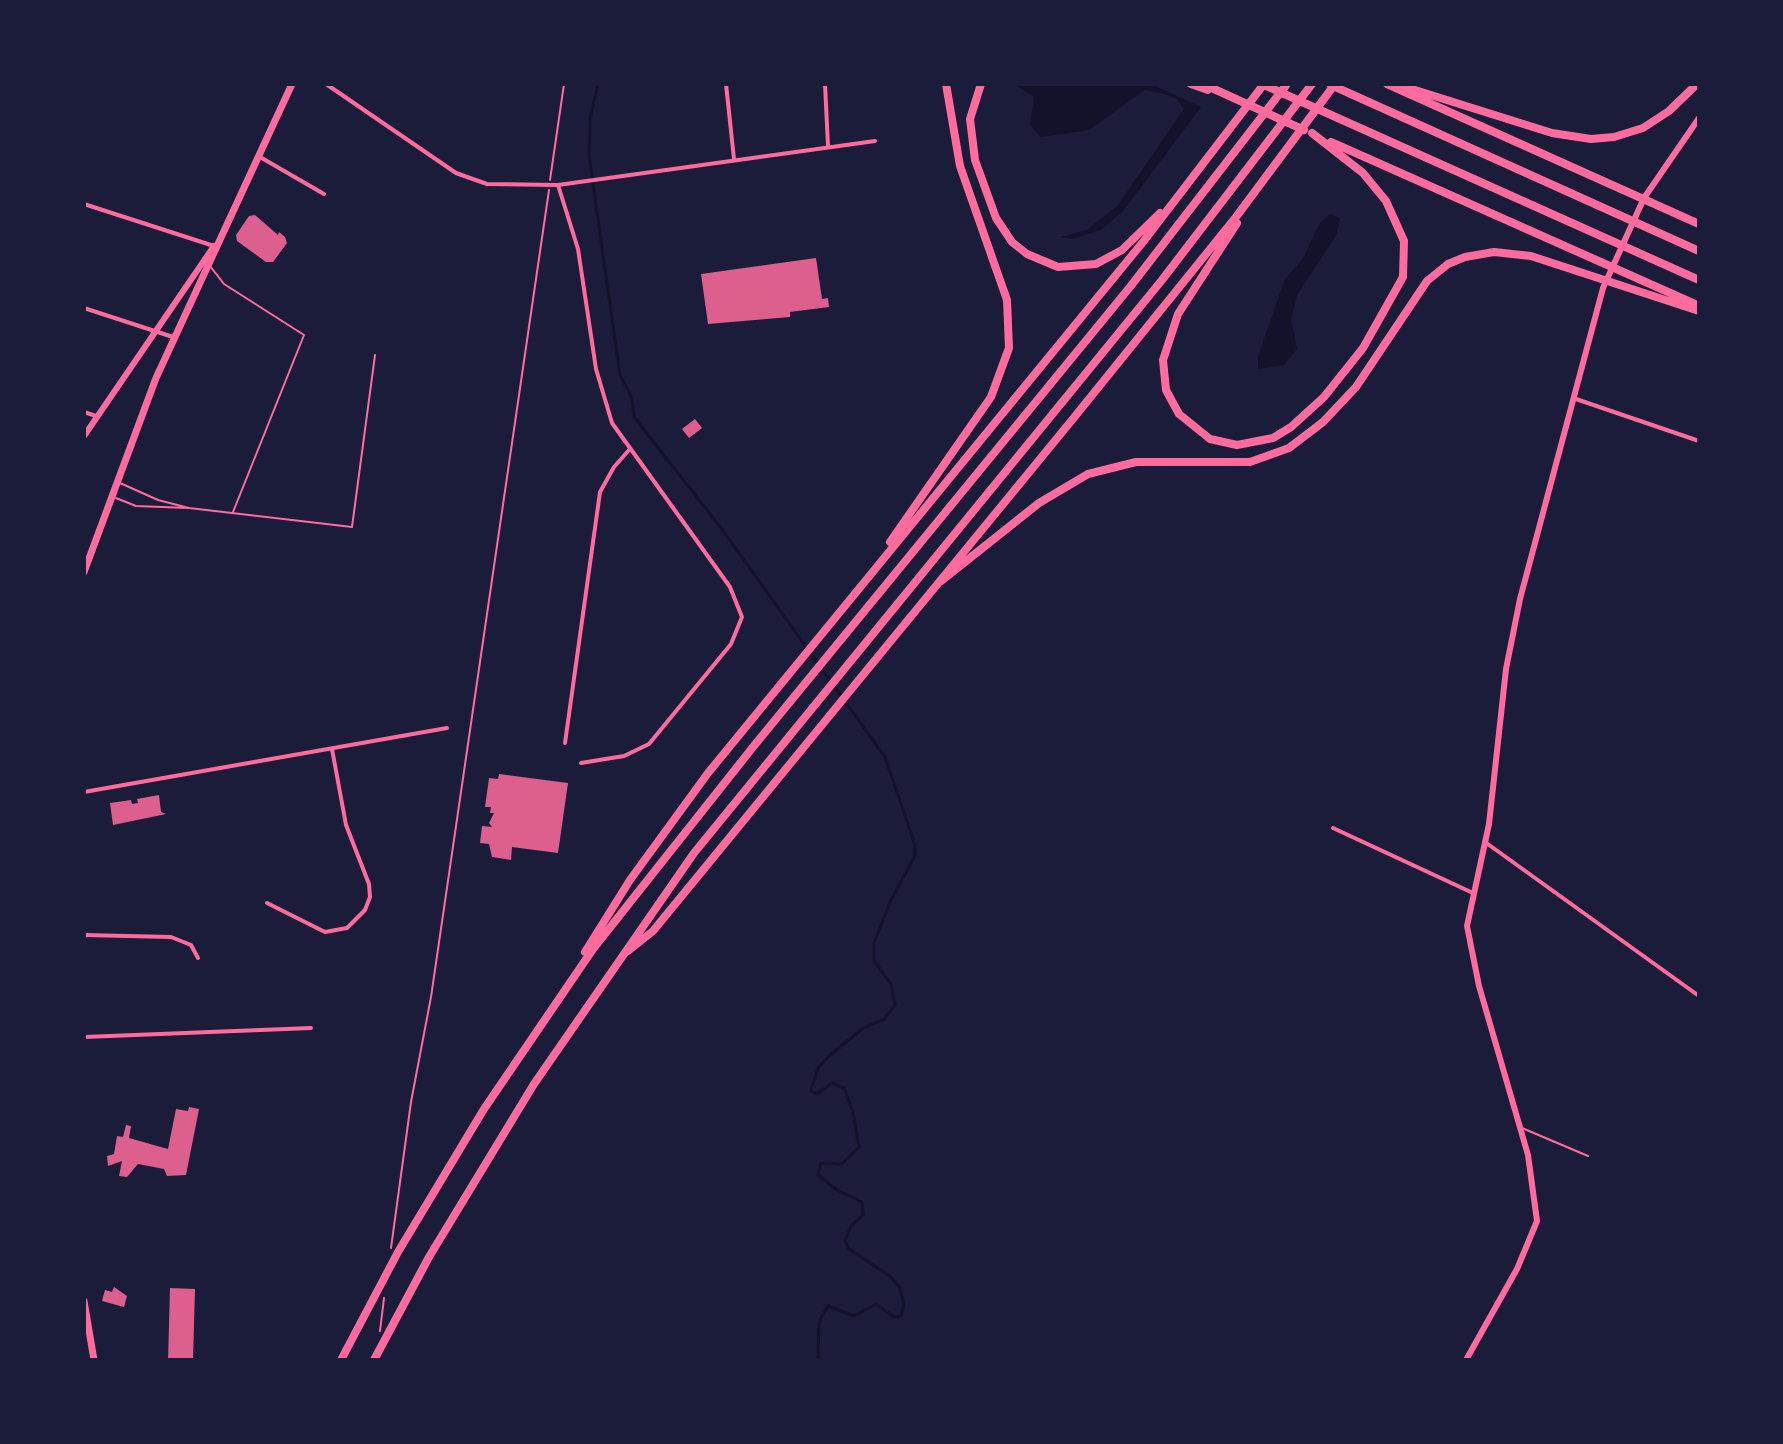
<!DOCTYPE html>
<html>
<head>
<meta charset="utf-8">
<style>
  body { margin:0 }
  #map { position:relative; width:1783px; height:1444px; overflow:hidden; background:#1b1b3a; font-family:Commissioner,sans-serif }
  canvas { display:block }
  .frame { position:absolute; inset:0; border:86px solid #1b1b3a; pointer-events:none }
</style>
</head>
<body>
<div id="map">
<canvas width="1783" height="1444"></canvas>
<div class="frame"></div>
</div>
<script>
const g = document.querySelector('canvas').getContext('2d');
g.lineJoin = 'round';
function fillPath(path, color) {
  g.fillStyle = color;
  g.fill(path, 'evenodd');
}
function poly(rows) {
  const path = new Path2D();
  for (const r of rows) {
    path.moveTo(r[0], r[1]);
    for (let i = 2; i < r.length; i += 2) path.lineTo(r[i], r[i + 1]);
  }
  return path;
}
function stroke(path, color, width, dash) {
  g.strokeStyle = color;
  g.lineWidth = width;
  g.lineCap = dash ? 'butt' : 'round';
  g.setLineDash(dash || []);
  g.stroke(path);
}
fillPath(poly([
  [1014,84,1151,84,1201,107,1124,210,1101,230,1073,239,1060,237,1087,230,1118,205,1184,109,1177,99,1165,94,1145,90,1089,130,1041,137,1030,125,1034,97],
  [1330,214,1340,218,1337,234,1297,295,1291,320,1297,349,1284,365,1258,369,1258,356,1285,279,1303,259,1319,224]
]), '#12122b');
stroke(poly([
  [598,84,590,119,589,155,620,375,632,398,634,417,721,528,885,757,915,845,915,856,890,902,874,943,874,961,891,984,895,1005,884,1019,862,1029,829,1056,818,1068,811,1091,817,1094,832,1083,844,1088,853,1112,859,1147,842,1164,821,1163,818,1175,837,1190,862,1202,863,1215,851,1226,845,1241,849,1249,890,1276,900,1288,904,1305,901,1316,894,1317,876,1304,854,1316,828,1306,819,1322,818,1360]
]), '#12122b', 3);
fillPath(poly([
  [255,215,278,235,279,232,285,237,287,243,273,262,266,262,237,241,236,235,249,216],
  [816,258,822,299,828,298,829,307,790,312,790,317,708,324,701,274],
  [695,419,702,428,689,438,682,429],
  [499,774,568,783,558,853,512,847,511,860,492,857,489,844,480,843,482,826,492,827,489,823,494,813,490,813,491,807,485,807,489,778,498,779],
  [159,795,161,812,166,814,113,825,110,803,131,800,132,804,138,803,137,799],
  [189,1107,199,1109,186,1175,167,1176,164,1169,138,1164,127,1177,119,1176,122,1161,108,1166,107,1156,114,1154,117,1136,123,1137,126,1125,131,1126,129,1138,168,1149,176,1109,188,1111],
  [114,1287,127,1296,124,1307,102,1301,105,1290,112,1292],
  [170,1288,195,1289,193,1360,168,1360]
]), '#dd5f8e');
stroke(poly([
  [550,180,564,84],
  [391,1248,411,1102,431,997,549,190],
  [380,1331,384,1298]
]), '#ff6b9d', 2);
stroke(poly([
  [210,266,224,284,304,335,233,512],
  [120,483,158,500,189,508,352,527,375,355],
  [116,498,136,506,188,508],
  [1522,1128,1588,1156]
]), '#ff6b9d', 2);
stroke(poly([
  [326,84,456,173,487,184,558,185,875,141],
  [726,84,734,159],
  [825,84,828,146],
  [260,157,324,194],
  [558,185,578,249,596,369,612,423,730,587,742,617,731,644,649,744,624,756,581,763],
  [84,204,214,246],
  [84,308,173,337],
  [1573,398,1699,441],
  [84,412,96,416],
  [565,743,600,492,614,467,629,450],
  [84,792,447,728],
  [1333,828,1473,893],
  [1485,842,1699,996],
  [267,903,325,932,347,928,365,910,370,897,369,884,346,825,332,749],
  [84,935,171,937,191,945,198,958],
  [84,1037,311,1028]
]), '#ff6b9d', 4);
stroke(poly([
  [84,436,214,246]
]), '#ff6b9d', 6);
stroke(poly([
  [1466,1360,1517,1269,1537,1221,1528,1155,1479,986,1467,926,1489,824,1506,669,1520,599,1603,288,1644,198,1699,118]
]), '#ff6b9d', 6);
stroke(poly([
  [84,572,156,378,292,84],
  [84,1301,94,1360]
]), '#ff6b9d', 7);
stroke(poly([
  [981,84,970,119,975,160,996,218,1012,242,1027,254,1058,267,1096,264,1122,250,1160,213],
  [1191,84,1208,90],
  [1203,84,1304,130],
  [1262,84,1699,280],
  [1387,84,1699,224],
  [1331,85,1699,251],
  [1399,85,1552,133,1591,139,1614,137,1643,128,1669,111,1697,84],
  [1331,142,1695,304],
  [1237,223,1178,314,1163,360,1166,390,1179,414,1210,439,1237,445,1273,438,1291,427,1324,397,1363,348,1403,277,1404,241,1386,201,1363,173,1312,133],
  [890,542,991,397,1009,348,1007,300,960,166,946,84],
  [941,581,1039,503,1088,474,1136,462,1250,462,1289,448,1323,422,1356,387,1427,281,1448,264,1465,257,1494,252,1531,256,1699,311],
  [628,951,653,931,1072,420,1236,217,1335,84],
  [585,952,630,880,708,773,1143,242,1264,84],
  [341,1360,398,1252,484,1109,593,949,753,747,1130,287,1287,84],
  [374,1360,429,1257,534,1084,694,853,1162,280,1312,84]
]), '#ff6b9d', 8);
</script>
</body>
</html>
